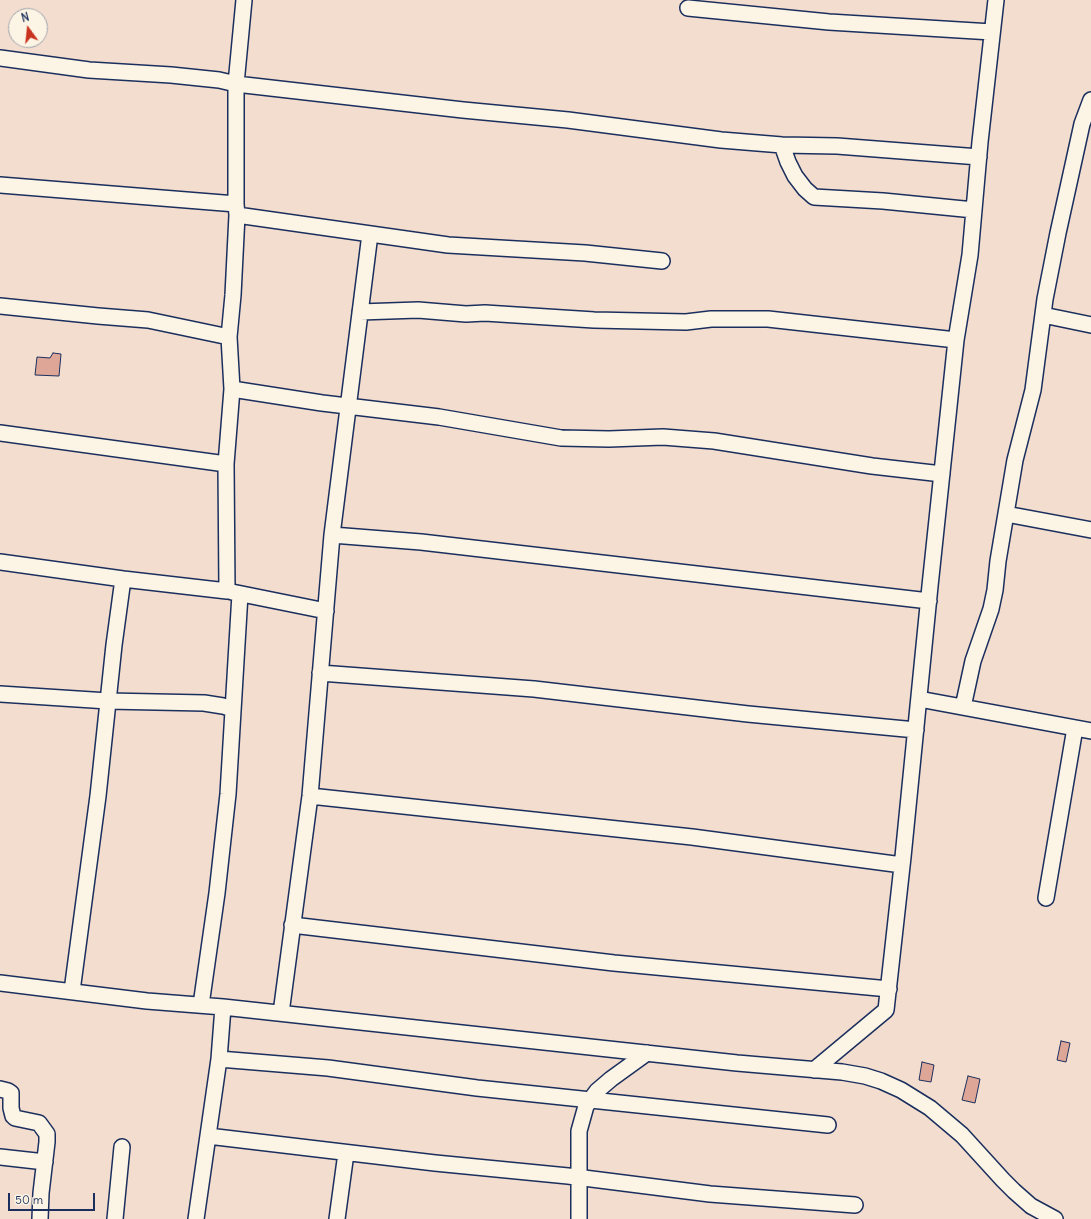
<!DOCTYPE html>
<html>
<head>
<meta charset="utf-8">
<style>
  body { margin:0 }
  #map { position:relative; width:1091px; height:1219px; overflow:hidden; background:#f3ddce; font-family:Delius,sans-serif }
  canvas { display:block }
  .north { position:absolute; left:8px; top:8px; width:40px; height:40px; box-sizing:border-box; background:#fcf5e5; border:1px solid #a2a6af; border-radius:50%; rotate:345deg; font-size:11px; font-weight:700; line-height:16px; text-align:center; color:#1b2f5e }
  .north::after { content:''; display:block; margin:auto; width:14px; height:18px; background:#c8321e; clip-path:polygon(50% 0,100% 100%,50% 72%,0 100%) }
  .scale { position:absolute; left:8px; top:1193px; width:87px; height:18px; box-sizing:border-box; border:2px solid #1b2f5e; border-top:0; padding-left:5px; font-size:12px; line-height:14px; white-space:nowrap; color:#1b2f5e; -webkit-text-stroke:3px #fcf5e5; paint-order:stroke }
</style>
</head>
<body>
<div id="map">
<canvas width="1091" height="1219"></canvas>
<div class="north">N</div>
<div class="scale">50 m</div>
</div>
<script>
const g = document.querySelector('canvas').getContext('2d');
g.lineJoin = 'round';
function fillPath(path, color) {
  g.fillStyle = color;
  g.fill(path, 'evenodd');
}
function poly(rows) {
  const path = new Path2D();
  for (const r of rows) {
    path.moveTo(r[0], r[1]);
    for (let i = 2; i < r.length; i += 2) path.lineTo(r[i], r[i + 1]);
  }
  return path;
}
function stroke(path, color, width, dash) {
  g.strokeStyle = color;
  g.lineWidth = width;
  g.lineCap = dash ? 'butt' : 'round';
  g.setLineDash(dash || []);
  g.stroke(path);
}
const building = poly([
  [53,353,61,354,59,376,35,375,37,357,50,358,53,353],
  [1061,1041,1070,1043,1066,1062,1057,1060,1061,1041],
  [922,1062,934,1065,931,1082,919,1080,922,1062],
  [968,1076,980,1079,975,1103,962,1100,968,1076]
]);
fillPath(building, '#dea697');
stroke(building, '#1b2f5e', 1);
const minor = poly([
  [688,8,829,22,992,32],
  [0,58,89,70,171,75,219,80,236,84,463,110,568,120,721,140,782,145,837,146,979,157],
  [782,145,788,162,795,176,805,189,814,197,883,201,974,210],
  [0,185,236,204],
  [237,215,448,245,585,253,662,261],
  [0,306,98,316,148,320,229,337],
  [360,312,418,310,466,314,485,313,594,320,686,322,711,319,768,319,956,340],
  [1043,315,1091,325],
  [232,389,322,403,439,417,561,438,609,439,663,437,714,441,872,466,942,474],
  [0,433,226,464],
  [1006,514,1091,530],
  [332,535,421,542,929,601],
  [0,562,123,579,227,591,226,464,232,389,229,337,233,295,237,215,236,204,236,84,244,0],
  [232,592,326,611],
  [320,673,534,689,748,714,916,730],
  [0,694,108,701,204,703,223,706,232,709],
  [919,699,1091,731],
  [963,707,973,661,991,609,995,590,998,561,1015,460,1033,390,1045,299,1058,233,1082,124,1091,100],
  [310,796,692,837,902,865],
  [1046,898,1075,728],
  [292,925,614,963,889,989],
  [0,983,147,1001,223,1007,737,1063,842,1072,865,1076,881,1081,901,1090,930,1108,962,1135,1003,1180,1014,1191,1031,1206,1055,1219],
  [72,991,98,796,114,645,123,579],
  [201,1005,217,893,228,794,240,594],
  [281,1013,310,796,332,535,370,234],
  [219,1059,328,1068,477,1088,828,1125],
  [814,1070,886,1010,903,857,930,586,956,340,970,255,980,142,996,0],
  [0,1089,8,1091,11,1093,11,1108,13,1116,15,1118,39,1123,47,1134,47,1142,41,1193,40,1219],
  [208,1136,435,1163,568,1176,710,1194,855,1205],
  [0,1157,45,1162],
  [115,1219,122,1147],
  [196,1219,219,1059,223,1007],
  [337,1219,346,1153],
  [579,1219,579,1131,586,1106,597,1091,611,1079,647,1053]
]);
stroke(minor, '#1b2f5e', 18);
stroke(minor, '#fcf5e5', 15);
</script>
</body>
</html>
